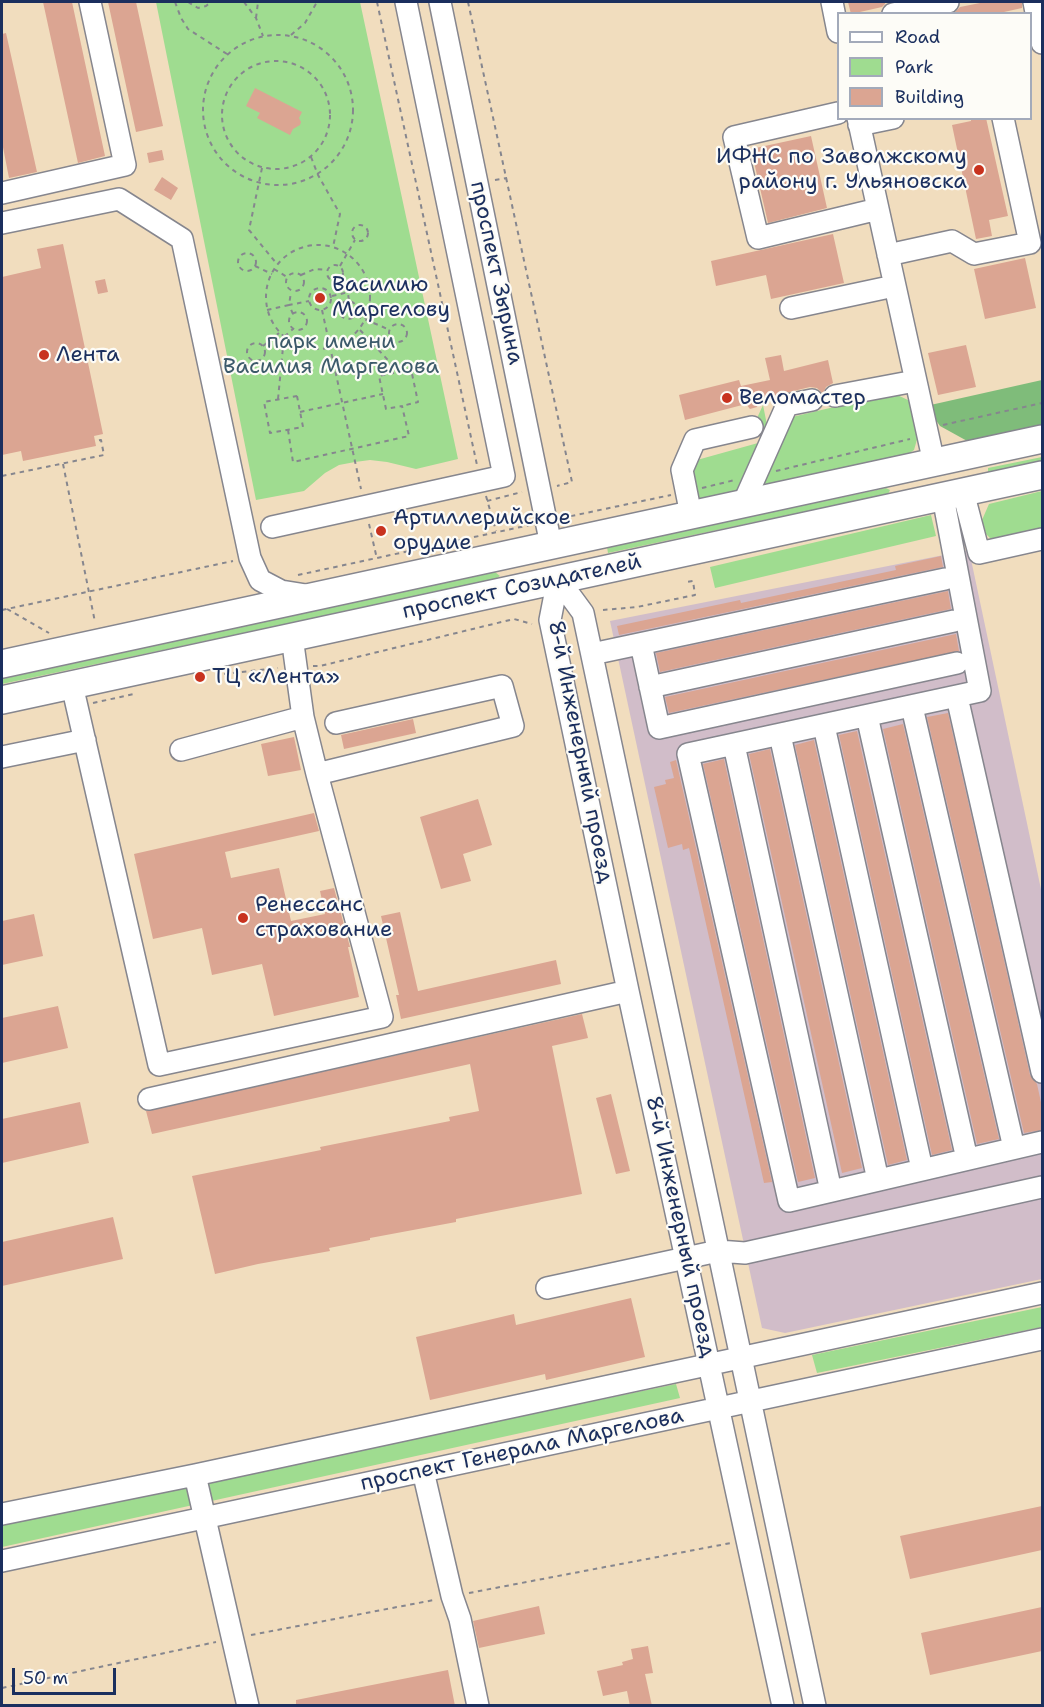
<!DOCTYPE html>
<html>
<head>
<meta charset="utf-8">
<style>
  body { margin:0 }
  #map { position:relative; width:1044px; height:1707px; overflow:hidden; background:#f1ddbe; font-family:"Shantell Sans",sans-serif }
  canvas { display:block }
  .frame { position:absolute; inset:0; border:3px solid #1b2f5e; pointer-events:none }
  .legend { position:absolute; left:837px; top:12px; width:195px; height:108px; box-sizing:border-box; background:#fdfcf7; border:2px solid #a3aaba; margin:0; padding:8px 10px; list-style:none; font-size:18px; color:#1b2f5e }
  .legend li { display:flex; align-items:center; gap:12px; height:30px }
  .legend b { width:30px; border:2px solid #a3aaba }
  .scale { position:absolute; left:12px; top:1668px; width:104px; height:27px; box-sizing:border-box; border:3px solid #1b2f5e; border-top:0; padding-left:8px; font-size:18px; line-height:21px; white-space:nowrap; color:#1b2f5e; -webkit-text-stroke:4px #fdfcf7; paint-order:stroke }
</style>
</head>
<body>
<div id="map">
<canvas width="1044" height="1707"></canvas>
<div class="frame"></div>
<ul class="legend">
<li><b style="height:8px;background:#fff"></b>Road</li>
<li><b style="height:16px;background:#9fdc90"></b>Park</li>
<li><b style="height:16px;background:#dba592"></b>Building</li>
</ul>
<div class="scale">50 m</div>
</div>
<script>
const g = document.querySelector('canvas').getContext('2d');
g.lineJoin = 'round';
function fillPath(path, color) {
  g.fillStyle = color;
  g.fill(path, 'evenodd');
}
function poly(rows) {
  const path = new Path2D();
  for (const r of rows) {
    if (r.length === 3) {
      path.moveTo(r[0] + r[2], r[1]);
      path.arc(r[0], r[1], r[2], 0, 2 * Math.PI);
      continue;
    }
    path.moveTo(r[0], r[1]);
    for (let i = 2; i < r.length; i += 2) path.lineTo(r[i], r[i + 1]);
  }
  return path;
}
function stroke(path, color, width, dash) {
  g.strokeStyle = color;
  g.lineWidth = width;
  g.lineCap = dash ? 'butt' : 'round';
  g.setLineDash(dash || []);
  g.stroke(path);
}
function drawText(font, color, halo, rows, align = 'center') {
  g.font = font + ' "Shantell Sans",sans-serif';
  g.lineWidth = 4.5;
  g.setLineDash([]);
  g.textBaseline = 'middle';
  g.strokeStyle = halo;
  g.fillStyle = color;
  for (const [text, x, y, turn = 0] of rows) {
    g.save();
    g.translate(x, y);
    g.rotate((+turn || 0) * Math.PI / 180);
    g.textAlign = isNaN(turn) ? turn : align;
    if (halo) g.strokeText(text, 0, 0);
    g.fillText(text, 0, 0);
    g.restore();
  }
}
fillPath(poly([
  [969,550,1042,894,1042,1279,785,1333,762,1328,610,621]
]), '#d1bdc9');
fillPath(poly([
  [156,2,360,2,458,459,416,469,387,462,370,460,355,462,339,465,325,473,304,491,256,500],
  [893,393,908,400,912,406,918,436,914,450,908,454,766,485,764,481,792,417],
  [763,405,768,430,740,490,700,499,695,495,691,465,697,460,758,443,763,435,758,416],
  [1042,457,1042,462,991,473,988,472,988,468],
  [886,488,890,490,888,494,608,553,607,547],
  [1042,491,1042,534,992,540,986,534,982,520,989,504],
  [931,515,936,536,715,588,710,567],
  [495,572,500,576,494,580,2,684,2,679],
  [1042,1307,1042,1327,817,1373,812,1355],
  [676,1384,680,1398,2,1547,2,1524]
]), '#9fdc90');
fillPath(poly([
  [1042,380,1042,428,969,442,940,426,926,406]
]), '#7fbc7a');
fillPath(poly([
  [43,2,72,2,105,156,78,163],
  [108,2,136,2,163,126,136,132],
  [848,2,885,2,885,4,882,7,851,14],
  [985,2,1022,2,1022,8,995,14,953,14,960,7],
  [6,33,37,172,9,178,2,142,2,34],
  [255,88,302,112,299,118,301,122,300,125,293,129,290,135,257,118,260,113,246,106],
  [971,118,986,118,1008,216,989,220,992,236,976,239,952,125,971,121],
  [811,136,827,208,768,223,751,149],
  [162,150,164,160,149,163,147,153],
  [162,177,178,188,171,200,154,190],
  [833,234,844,283,771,299,766,275,716,286,711,261],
  [63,244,103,434,94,436,96,446,23,461,21,451,2,455,2,277,41,268,37,249],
  [1025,258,1036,308,985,319,974,269],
  [105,279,108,292,98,294,95,281],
  [966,345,976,387,938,395,928,353],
  [781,355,784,371,828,360,833,383,826,387,823,394,817,388,810,387,761,399,757,407,750,409,746,404,685,420,679,395,739,380,741,386,770,380,765,358],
  [941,556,943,567,619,635,617,626,740,600,741,603,896,570,895,566],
  [948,591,951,609,660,672,656,653],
  [956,634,959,651,669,713,665,697],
  [948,713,1030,1075,1037,1084,1042,1107,1042,1130,1024,1133,927,717],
  [413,719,416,733,344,749,341,735],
  [903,724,999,1139,977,1144,883,729],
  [857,731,952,1150,932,1155,839,735],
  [294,737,301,770,268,776,261,744],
  [814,740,907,1160,888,1165,795,745],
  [770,749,862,1168,842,1173,749,754],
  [724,759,815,1178,798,1182,703,764],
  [676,760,772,1182,764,1183,689,848,683,850,682,844,668,848,654,787,666,784,665,780,674,778,670,762],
  [478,799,492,845,463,854,471,881,441,889,420,817],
  [314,813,319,831,225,852,231,878,279,868,291,921,325,914,320,891,334,888,350,947,348,947,359,997,274,1016,262,964,212,975,202,928,153,939,134,854],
  [400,912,418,991,556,960,561,984,401,1019,396,995,399,995,381,916],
  [34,914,43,956,2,965,2,921],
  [58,1006,68,1048,2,1063,2,1018],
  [582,1014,588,1038,552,1046,582,1194,456,1219,456,1222,370,1238,370,1240,329,1248,330,1251,258,1264,215,1274,192,1176,321,1150,320,1147,450,1121,449,1117,479,1111,470,1064,152,1134,146,1111],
  [611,1094,630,1171,616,1174,596,1098],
  [80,1102,89,1143,2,1163,2,1119],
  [113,1217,123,1259,2,1286,2,1242],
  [631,1298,645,1357,546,1380,545,1374,430,1400,416,1337,514,1314,516,1325],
  [1042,1506,1042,1550,910,1579,900,1536],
  [539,1606,545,1634,479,1648,473,1621],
  [1042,1607,1042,1651,930,1675,921,1633],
  [648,1646,653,1673,645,1674,652,1706,630,1706,627,1691,603,1696,597,1671,623,1665,622,1662,633,1659,631,1649],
  [448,1670,455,1706,296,1706,296,1700]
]), '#dba592');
const minor = poly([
  [440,2,551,545],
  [832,2,838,32],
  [1034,2,1042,43],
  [893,14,948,2],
  [838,113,734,137,758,238,878,209],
  [858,118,934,463],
  [859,125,893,118],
  [2,193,125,165,90,2],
  [2,223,119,199,182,239,250,558,260,580,281,591,306,595],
  [888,255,952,241,974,254,1030,243,1003,118],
  [791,308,894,286],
  [835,396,915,381],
  [963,492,979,553,1042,539],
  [943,497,980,691,688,754,789,1201,1042,1142],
  [743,504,787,405,812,400],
  [691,515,682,470,695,440,752,427],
  [272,527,504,476,406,2],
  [558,579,583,613,815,1706],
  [558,579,550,620,628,991,783,1706],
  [641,644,659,728,957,663],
  [592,654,945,579],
  [72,685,159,1065,382,1017,317,774,303,717,292,637],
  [650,687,954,621],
  [957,697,1042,1072],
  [912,707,1014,1148],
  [867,716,967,1159],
  [824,726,922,1169],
  [780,735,878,1180],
  [734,745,831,1191],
  [181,750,303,717],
  [2,757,85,740],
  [317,774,513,726,502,686,336,723],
  [149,1099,628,991],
  [547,1288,718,1251,745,1253,1042,1187],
  [423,1471,452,1596,460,1619,478,1706],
  [195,1475,248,1706],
  [2,1514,195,1475,1042,1293],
  [2,1561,1042,1339]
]);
const major = poly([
  [2,664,1042,439],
  [2,700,1042,475]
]);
stroke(minor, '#86868e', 24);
stroke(major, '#86868e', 30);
stroke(poly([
  [175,2,181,18,188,29,227,54],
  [188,2,198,8,206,6,211,2],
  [244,2,256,18,263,36],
  [377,2,477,465],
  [468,2,572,482,557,486],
  [256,18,258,2],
  [278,110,75],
  [291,35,305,23,317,2],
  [276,115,54],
  [311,157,318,175,340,214,333,247],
  [262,168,249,230,277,264],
  [495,180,507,178],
  [360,233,8],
  [318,297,52],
  [247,262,9],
  [335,273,8],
  [255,266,272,274],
  [340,266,355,240],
  [274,269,287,277],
  [295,282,9],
  [301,275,315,269,327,270],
  [342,279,347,285,349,301],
  [320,299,11],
  [332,296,370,287],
  [348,310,9],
  [267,310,289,305,291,292],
  [322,310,361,489],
  [298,321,9],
  [293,314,289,305,309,301],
  [357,316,390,330],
  [398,333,9],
  [360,330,399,372],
  [256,352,9],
  [263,346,279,333],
  [297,396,303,427,270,433,264,402,297,396],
  [278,399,284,337,293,329],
  [300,412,383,394],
  [943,425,1042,403],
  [288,430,293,462,409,436,402,406,386,409,379,376,411,369,418,402,402,406],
  [63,464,95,622],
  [776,471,910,439],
  [2,476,104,455,101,440,95,441],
  [702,488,735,480],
  [486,496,496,531],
  [487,501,522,492],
  [562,518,671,495],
  [369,524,377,559],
  [298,575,530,525],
  [7,609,49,633],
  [2,610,233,561],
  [603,610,637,607,695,595,693,581,686,582],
  [313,666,320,666,514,619,532,624],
  [224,674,278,668],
  [93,703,134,694],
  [469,1593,731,1543],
  [251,1635,434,1600],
  [2,1688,216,1642]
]), '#86868e', 2, [4.5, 4.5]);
stroke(minor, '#fff', 21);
stroke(major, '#fff', 27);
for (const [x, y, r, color] of [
  [979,170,6,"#c8321e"],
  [320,298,6,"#c8321e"],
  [44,355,6,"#c8321e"],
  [727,398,6,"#c8321e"],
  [381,531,6,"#c8321e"],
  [200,677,6,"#c8321e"],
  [243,918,6,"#c8321e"]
]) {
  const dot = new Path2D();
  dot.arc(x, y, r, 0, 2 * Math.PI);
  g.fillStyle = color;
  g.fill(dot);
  stroke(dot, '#fdfcf7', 2);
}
drawText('22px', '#1b2f5e', '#fdfcf7', [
  ["ИФНС по Заволжскому",967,157,"right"],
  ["району г. Ульяновска",967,182,"right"],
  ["Василию",332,285],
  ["Маргелову",332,310],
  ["Лента",56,355],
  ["Веломастер",739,398],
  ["Артиллерийское",393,518],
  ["орудие",393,543],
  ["ТЦ «Лента»",212,677],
  ["Ренессанс",255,905],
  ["страхование",255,930]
], 'left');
drawText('22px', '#1b2f5e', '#fdfcf7', [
  ["проспект Зырина",496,273,78],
  ["проспект Созидателей",522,587,-12],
  ["8-й Инженерный проезд",580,752,79],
  ["8-й Инженерный проезд",680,1227,78],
  ["проспект Генерала Маргелова",522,1450,-12]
]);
drawText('22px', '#3c5a6a', '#fdfcf7', [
  ["парк имени",331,342],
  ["Василия Маргелова",331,367]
]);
</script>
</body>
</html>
